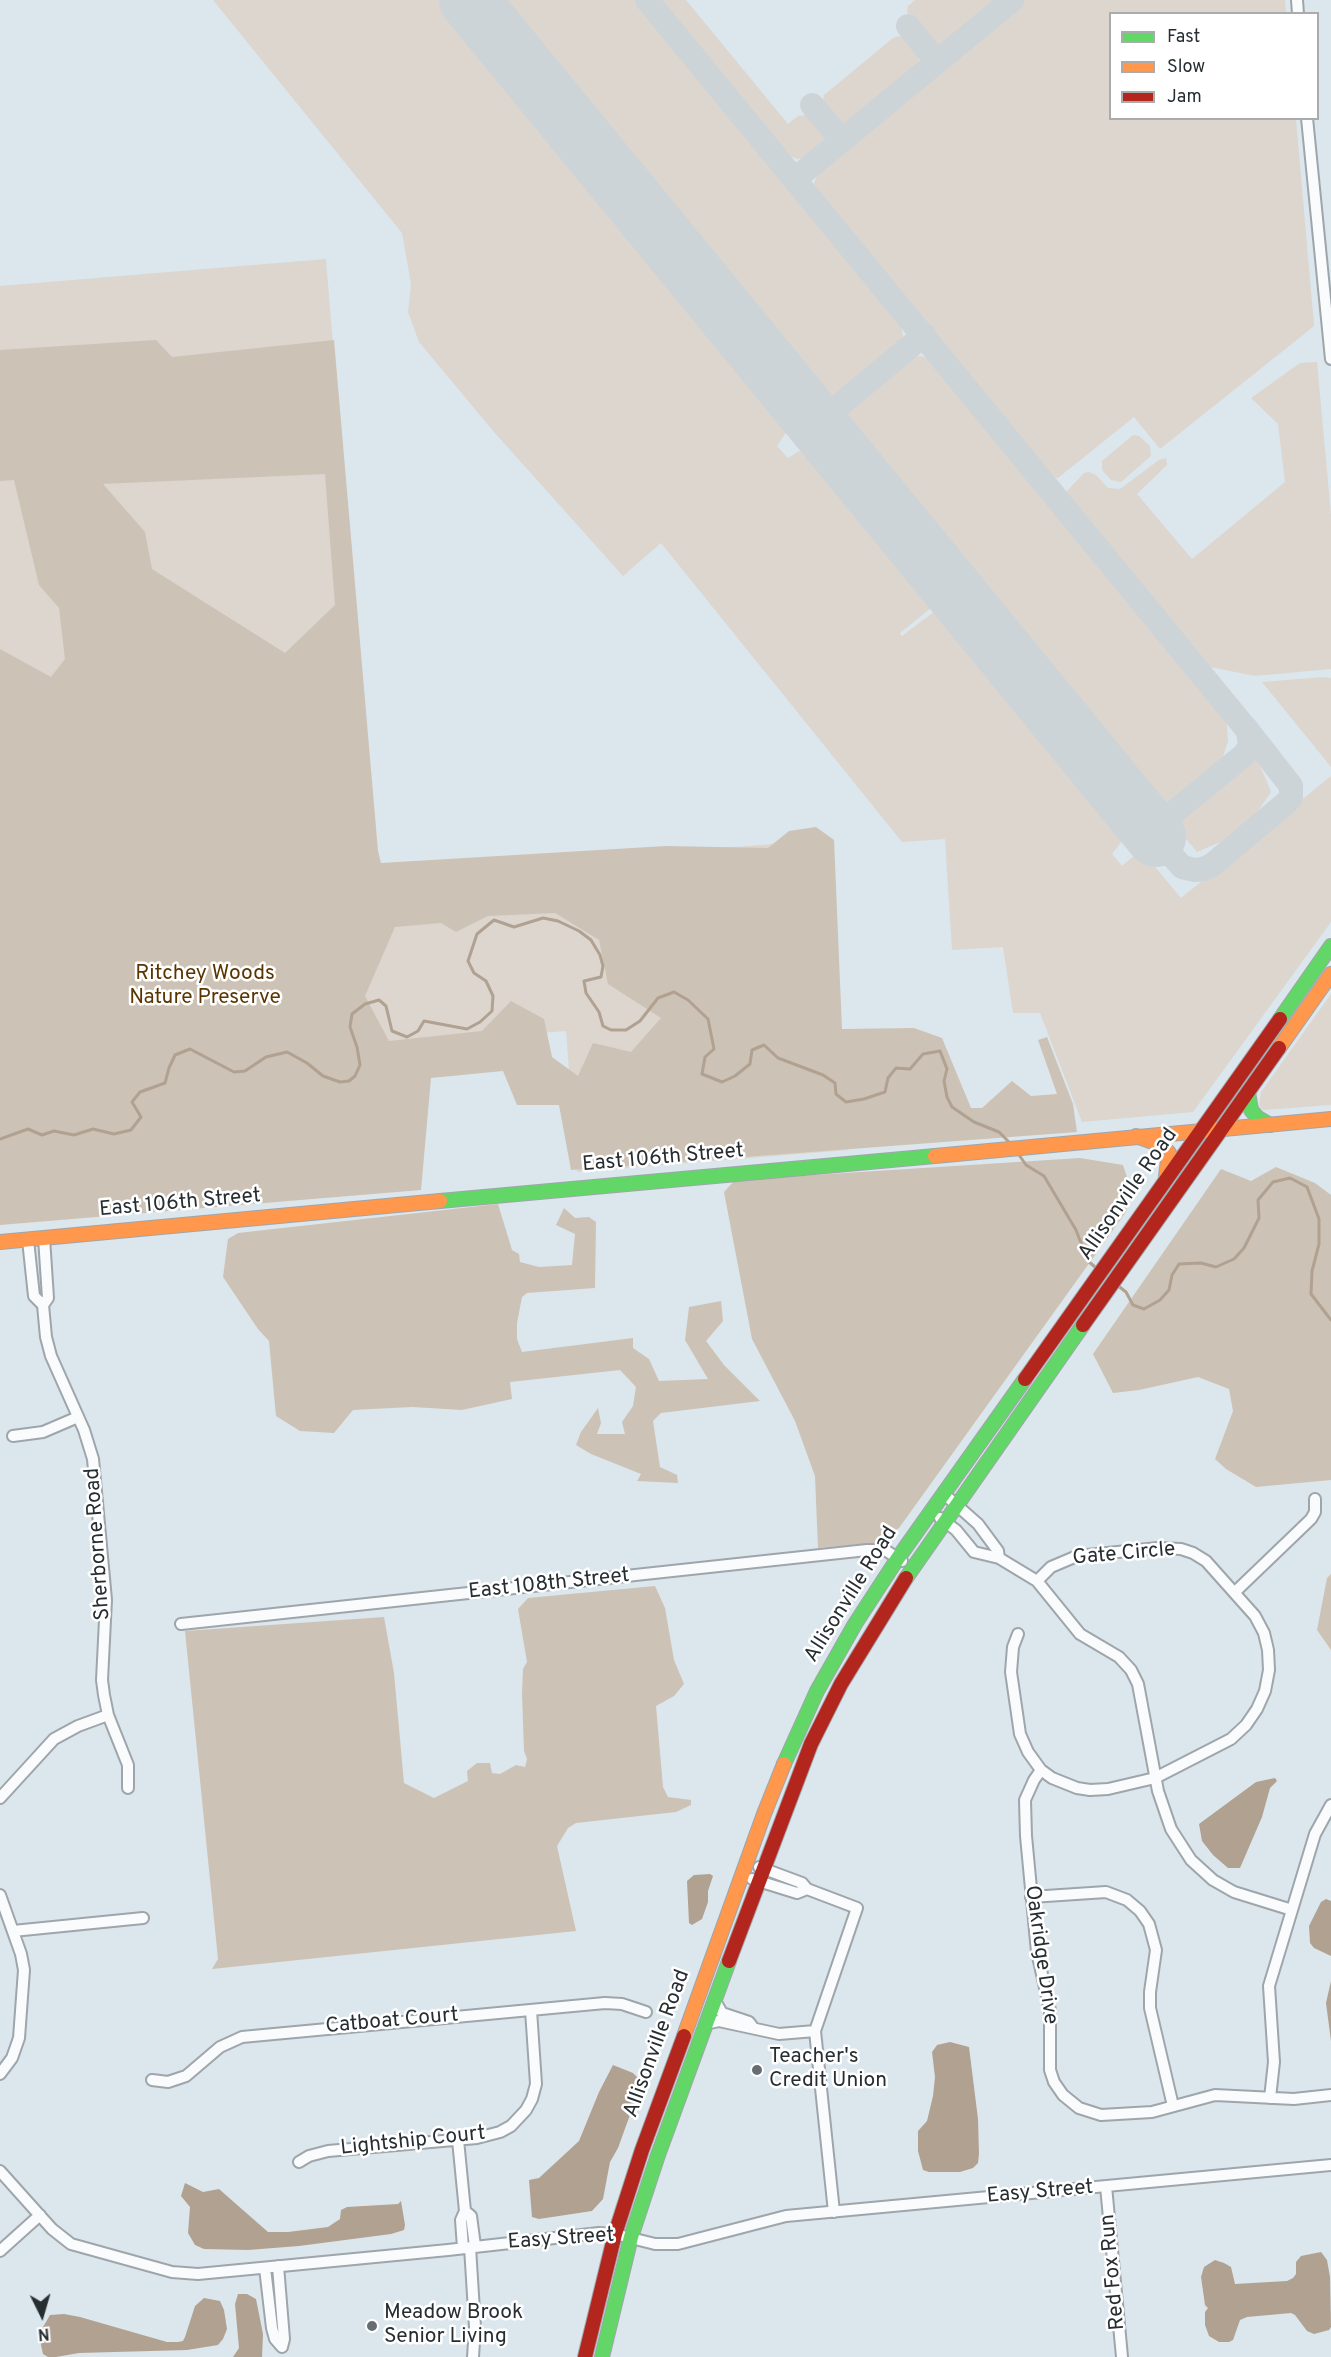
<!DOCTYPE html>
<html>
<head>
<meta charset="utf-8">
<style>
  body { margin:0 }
  #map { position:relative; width:1331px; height:2357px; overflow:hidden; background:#dce6ed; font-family:Overpass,sans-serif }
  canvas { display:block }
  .legend { position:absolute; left:1109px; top:12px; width:210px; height:108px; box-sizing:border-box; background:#fff; border:2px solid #a9abad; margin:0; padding:8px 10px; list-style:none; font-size:18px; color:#272e32 }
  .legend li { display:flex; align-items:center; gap:12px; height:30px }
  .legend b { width:30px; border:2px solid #a9abad }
  .north { position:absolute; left:12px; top:2285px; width:60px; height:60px; -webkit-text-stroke:4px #fff; paint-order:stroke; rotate:175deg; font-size:16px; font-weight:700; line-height:24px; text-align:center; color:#272e32 }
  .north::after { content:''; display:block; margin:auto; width:21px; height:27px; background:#272e32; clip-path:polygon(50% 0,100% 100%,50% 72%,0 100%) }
</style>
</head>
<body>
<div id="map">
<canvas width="1331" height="2357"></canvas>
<ul class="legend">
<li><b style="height:8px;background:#63d668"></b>Fast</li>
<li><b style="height:8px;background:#ff974d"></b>Slow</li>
<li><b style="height:8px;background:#b3261e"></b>Jam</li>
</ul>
<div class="north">N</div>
</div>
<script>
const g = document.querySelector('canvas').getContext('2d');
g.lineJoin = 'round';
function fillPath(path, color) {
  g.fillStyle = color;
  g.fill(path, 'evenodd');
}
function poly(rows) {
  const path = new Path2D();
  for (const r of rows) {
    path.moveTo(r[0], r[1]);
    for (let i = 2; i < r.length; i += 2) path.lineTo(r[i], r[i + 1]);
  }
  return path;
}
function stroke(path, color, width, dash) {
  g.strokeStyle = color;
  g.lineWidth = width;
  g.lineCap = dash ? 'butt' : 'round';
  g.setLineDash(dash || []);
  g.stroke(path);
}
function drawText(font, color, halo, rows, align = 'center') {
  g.font = font + ' Overpass,sans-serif';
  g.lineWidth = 5;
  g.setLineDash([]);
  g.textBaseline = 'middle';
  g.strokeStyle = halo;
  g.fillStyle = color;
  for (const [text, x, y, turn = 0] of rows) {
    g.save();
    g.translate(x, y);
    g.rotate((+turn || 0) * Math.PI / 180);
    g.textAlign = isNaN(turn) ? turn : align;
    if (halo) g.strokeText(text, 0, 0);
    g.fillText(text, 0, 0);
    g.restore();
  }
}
fillPath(poly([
  [213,0,442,0,786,417,787,431,777,446,788,458,799,451,816,454,936,601,936,604,900,633,902,636,939,608,943,609,1121,825,1122,841,1112,854,1122,866,1141,850,1181,898,1331,776,1331,922,1193,1112,1082,1122,1040,1013,1013,1013,1003,947,952,950,945,839,902,842,661,543,623,576,494,432,419,342,408,312,411,284,402,233],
  [496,0,636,0,900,321,903,336,899,345,839,394,829,396,816,390],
  [658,0,686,0,788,124,798,116,806,115,824,132,825,138,823,144,806,158,797,159,785,154],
  [915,0,998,0,940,46,936,46,930,41,907,12,908,6],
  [1025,0,1285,0,1286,13,1110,14,1110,118,1296,119,1314,325,1313,327,1160,449,1134,417,1058,478,1048,475,816,192,814,183,819,170],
  [899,36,906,38,919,54,919,65,848,123,838,123,822,105,824,95,893,38],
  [326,259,376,876,823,840,848,1150,577,1172,566,1031,402,1044,0,1223,0,286],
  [922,356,934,362,1221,710,1227,726,1228,741,1222,759,1176,801,1162,803,1151,799,849,430,846,416,851,405,911,357],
  [1317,362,1331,515,1331,669,1255,676,1205,666,1068,500,1067,491,1084,473,1089,472,1096,475,1108,488,1120,489,1159,460,1166,458,1167,465,1137,494,1192,559,1285,482,1278,424,1251,398,1300,363],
  [1133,435,1139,436,1150,446,1151,456,1121,482,1111,480,1102,470,1102,461],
  [1323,677,1331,678,1331,767,1262,682],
  [1256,756,1271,792,1254,817,1225,840,1197,852,1174,824],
  [1331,994,1331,1105,1263,1110,1259,1106,1261,1092]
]), '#dcd6cf');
fillPath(poly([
  [156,340,172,357,334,340,378,851,381,863,666,846,768,848,789,831,816,827,834,840,842,1029,914,1028,942,1038,971,1108,982,1108,1012,1081,1031,1096,1057,1094,1038,1040,1047,1037,1073,1104,1077,1132,571,1170,559,1105,517,1105,503,1071,431,1078,421,1190,0,1225,0,649,51,677,65,659,59,608,39,585,14,480,0,481,0,350],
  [325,474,335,605,285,653,152,569,145,532,103,484],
  [555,913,599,940,608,984,661,1018,631,1052,593,1043,578,1076,552,1057,544,1019,511,1001,482,1031,389,1041,365,996,395,927,441,923,456,932,488,916],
  [1080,1158,1123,1165,1130,1186,1126,1212,899,1528,875,1543,818,1548,815,1476,795,1421,752,1339,724,1192,735,1180],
  [1276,1167,1315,1183,1331,1195,1331,1480,1256,1487,1226,1469,1215,1459,1233,1411,1229,1389,1198,1377,1139,1390,1113,1393,1093,1354,1221,1169,1251,1181],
  [498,1204,512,1250,519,1254,520,1262,539,1267,572,1265,575,1234,556,1225,564,1208,575,1218,589,1217,596,1222,595,1288,527,1293,522,1297,517,1323,517,1339,522,1352,633,1338,633,1348,649,1359,659,1381,708,1379,685,1340,689,1307,721,1301,723,1321,706,1341,724,1365,760,1401,661,1413,653,1421,660,1467,677,1475,678,1483,637,1481,641,1474,591,1454,576,1445,581,1432,598,1408,601,1423,597,1434,625,1434,622,1422,633,1406,636,1387,620,1370,510,1382,512,1399,462,1410,412,1407,353,1410,334,1433,300,1431,276,1416,269,1341,258,1329,223,1277,228,1239,238,1233],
  [1331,1574,1331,1650,1317,1630,1327,1578],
  [655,1586,665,1608,674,1660,684,1684,674,1696,656,1706,663,1787,668,1797,691,1800,691,1805,676,1812,576,1823,568,1828,557,1846,576,1931,212,1969,218,1959,185,1631,384,1617,394,1673,404,1783,434,1798,468,1781,467,1771,477,1763,490,1763,492,1773,500,1774,516,1765,525,1767,527,1759,524,1751,522,1694,523,1669,527,1662,518,1609,528,1598]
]), '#cdc2b6');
fillPath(poly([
  [1275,1778,1277,1781,1270,1788,1262,1817,1240,1868,1228,1868,1213,1855,1202,1841,1199,1824,1256,1782],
  [710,1874,713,1876,708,1891,708,1902,702,1919,692,1925,689,1923,687,1881,694,1875],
  [1326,1899,1331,1901,1331,1956,1314,1948,1310,1943,1309,1926,1321,1902],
  [1331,1981,1331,2041,1326,2003],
  [950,2042,969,2047,978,2119,979,2154,978,2163,973,2168,960,2172,929,2172,923,2170,918,2151,918,2131,927,2121,933,2096,935,2077,932,2052,937,2045],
  [613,2065,633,2073,639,2079,639,2090,618,2148,610,2162,603,2199,592,2211,539,2219,532,2217,529,2180,539,2178,579,2141,599,2092],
  [185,2183,203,2192,219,2189,268,2232,288,2232,328,2227,340,2219,341,2210,347,2207,398,2204,401,2201,405,2225,404,2230,391,2234,299,2246,248,2250,204,2249,195,2245,188,2233,190,2207,181,2196],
  [1321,2252,1327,2260,1330,2277,1331,2327,1329,2330,1314,2334,1307,2331,1295,2315,1291,2313,1247,2317,1240,2320,1233,2340,1229,2342,1219,2342,1209,2336,1205,2325,1205,2312,1208,2308,1205,2305,1201,2277,1204,2267,1215,2260,1224,2263,1231,2267,1235,2284,1287,2281,1293,2278,1296,2274,1296,2262,1301,2256],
  [238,2294,247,2294,256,2299,263,2334,262,2357,233,2357,239,2348,235,2304],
  [204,2298,220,2301,224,2310,227,2329,223,2339,218,2345,187,2350,79,2353,56,2357,48,2357,43,2354,41,2345,43,2327,50,2315,64,2314,80,2317,167,2342,178,2342,183,2341,185,2337,195,2306]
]), '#b1a191');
stroke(poly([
  [0,1139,28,1129,42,1135,54,1131,74,1135,93,1129,114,1134,131,1130,141,1117,132,1102,140,1092,165,1083,169,1068,175,1055,190,1049,234,1072,245,1071,266,1057,287,1052,307,1063,323,1076,340,1082,349,1081,355,1076,360,1065,357,1047,350,1027,352,1014,365,1004,379,1000,386,1006,392,1031,407,1037,418,1031,424,1021,467,1029,480,1022,492,1011,493,996,486,981,474,973,468,961,477,934,494,920,514,927,543,918,558,921,579,931,591,940,600,955,603,966,601,977,584,981,586,993,599,1012,603,1026,611,1030,626,1030,640,1021,658,998,674,992,688,1000,708,1019,714,1049,705,1057,702,1074,722,1082,735,1076,750,1064,752,1050,764,1045,778,1058,823,1075,835,1083,836,1094,846,1102,864,1099,885,1092,888,1078,896,1068,910,1069,923,1054,940,1051,947,1069,944,1081,947,1097,952,1107,974,1122,999,1132,1011,1144],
  [1017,1152,1026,1165,1044,1176,1076,1230,1088,1261,1095,1267],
  [1117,1285,1126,1292,1133,1305,1144,1309,1160,1300,1169,1290,1172,1275,1179,1264,1201,1263,1216,1267,1234,1259,1244,1248,1259,1218,1258,1200,1273,1182,1290,1178,1307,1187,1319,1219,1319,1244,1312,1271,1311,1294,1331,1320]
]), '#b1a191', 3);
stroke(poly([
  [647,0,1248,731,1250,745,1245,754,1151,831],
  [908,26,937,62],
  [812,105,842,140],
  [795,179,1012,0],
  [817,424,924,335],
  [1156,837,1182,867,1195,870,1203,869,1212,865,1286,803,1291,797,1291,786,1245,727]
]), '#cdd4d8', 24);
stroke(poly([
  [469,0,1156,837]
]), '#cdd4d8', 60);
const street = poly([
  [1297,0,1298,14],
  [1307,118,1331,359],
  [28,1240,34,1296,43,1305,48,1298,44,1238],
  [43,1305,46,1337,51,1356,84,1430,93,1459,106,1600,102,1680,104,1695,108,1715,128,1765,128,1788],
  [13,1436,43,1432,78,1417],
  [944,1494,978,1524,998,1551,999,1558],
  [940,1518,956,1530,974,1552,999,1558,1037,1581,1080,1634,1119,1657,1131,1670,1138,1684,1158,1791,1171,1829,1191,1860,1213,1880,1234,1892,1292,1910],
  [1235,1592,1311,1519,1315,1512,1315,1499],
  [181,1624,867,1550,885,1550,902,1561],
  [1018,1634,1013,1647,1011,1672,1020,1734,1028,1752,1041,1770,1052,1778,1077,1788,1090,1790,1108,1789,1155,1778,1231,1739,1246,1725,1257,1709,1265,1691,1269,1670,1268,1650,1264,1633,1255,1616,1206,1561,1193,1553,1181,1549,1158,1548,1077,1556,1051,1567,1037,1581],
  [1041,1770,1034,1780,1025,1800,1026,1836,1037,1952,1050,2010,1050,2070,1054,2082,1063,2095,1079,2108,1101,2115,1152,2112,1215,2095,1294,2099,1331,2095],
  [0,1798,54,1739,78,1726,108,1715],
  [759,1867,802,1883,807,1889,857,1908,815,2031,834,2212],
  [752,1879,797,1893,807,1889],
  [0,1895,21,1954,24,1970,19,2038,12,2058,0,2074],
  [1031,1897,1106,1892,1127,1900,1140,1911,1149,1924,1156,1950,1150,1992,1150,2008,1173,2106],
  [13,1931,143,1918],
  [714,1999,722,2013,749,2022,752,2026],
  [705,2024,719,2021,779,2034,815,2031],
  [152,2080,168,2082,186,2076,220,2047,242,2037,605,2003,622,2004,646,2012],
  [1270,2098,1274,2062,1269,1986,1315,1834,1331,1805],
  [458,2140,465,2211],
  [299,2162,309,2156,328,2151,477,2138,500,2132,511,2126,526,2110,532,2099,536,2084,531,2010],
  [0,2171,52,2229,71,2244,172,2272,198,2274,448,2250,599,2233,615,2234,655,2244,678,2244,786,2216,1331,2165],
  [1106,2186,1122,2357],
  [470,2247,475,2327,473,2357],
  [463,2248,461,2220,465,2211,471,2216,475,2246],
  [0,2251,40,2215],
  [265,2268,272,2328,275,2339,282,2347,284,2339,278,2266]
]);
const fast = poly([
  [1280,1019,1331,946],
  [1248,1092,1251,1110,1258,1118,1270,1125],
  [440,1201,935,1156],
  [906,1578,1083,1325],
  [784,1764,817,1691,855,1624,898,1558,1025,1379],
  [602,2357,631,2237,658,2155,729,1961]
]);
const slow = poly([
  [1279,1048,1331,974],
  [1136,1136,1161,1145,1169,1153,1166,1176],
  [935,1156,1331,1119],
  [0,1242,440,1201],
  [684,2036,764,1814,784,1764]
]);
const jam = poly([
  [1083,1325,1279,1048],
  [1025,1379,1280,1019],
  [729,1961,811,1744,841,1684,906,1578],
  [585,2357,615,2234,642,2150,684,2036]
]);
stroke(street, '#9ea6ab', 14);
stroke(fast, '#9ea6ab', 16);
stroke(slow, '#9ea6ab', 16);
stroke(jam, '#9ea6ab', 16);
stroke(street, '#fafbfc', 10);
stroke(fast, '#63d668', 14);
stroke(slow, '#ff974d', 14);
stroke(jam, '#b3261e', 14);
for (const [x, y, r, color] of [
  [757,2070,6,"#666e73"],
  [372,2326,6,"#666e73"]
]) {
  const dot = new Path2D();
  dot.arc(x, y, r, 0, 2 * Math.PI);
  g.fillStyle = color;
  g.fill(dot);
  stroke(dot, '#fff', 2);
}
drawText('21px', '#5b3500', '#fff', [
  ["Ritchey Woods",205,975],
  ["Nature Preserve",205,999]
]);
drawText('21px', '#272e32', '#fff', [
  ["East 106th Street",663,1159,-5],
  ["Allisonville Road",1129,1195,-55],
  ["East 106th Street",180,1204,-5],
  ["Sherborne Road",99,1544,-94],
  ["Gate Circle",1124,1555,-5],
  ["East 108th Street",549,1585,-6],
  ["Allisonville Road",852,1595,-58],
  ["Oakridge Drive",1040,1955,82],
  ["Catboat Court",392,2022,-5],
  ["Allisonville Road",658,2044,-70],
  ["Lightship Court",413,2142,-6],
  ["Easy Street",1040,2193,-5],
  ["Easy Street",561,2240,-4],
  ["Red Fox Run",1114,2272,-95]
]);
drawText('21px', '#272e32', '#fff', [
  ["Teacher's",769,2058],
  ["Credit Union",769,2082],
  ["Meadow Brook",384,2314],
  ["Senior Living",384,2338]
], 'left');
</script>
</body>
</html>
